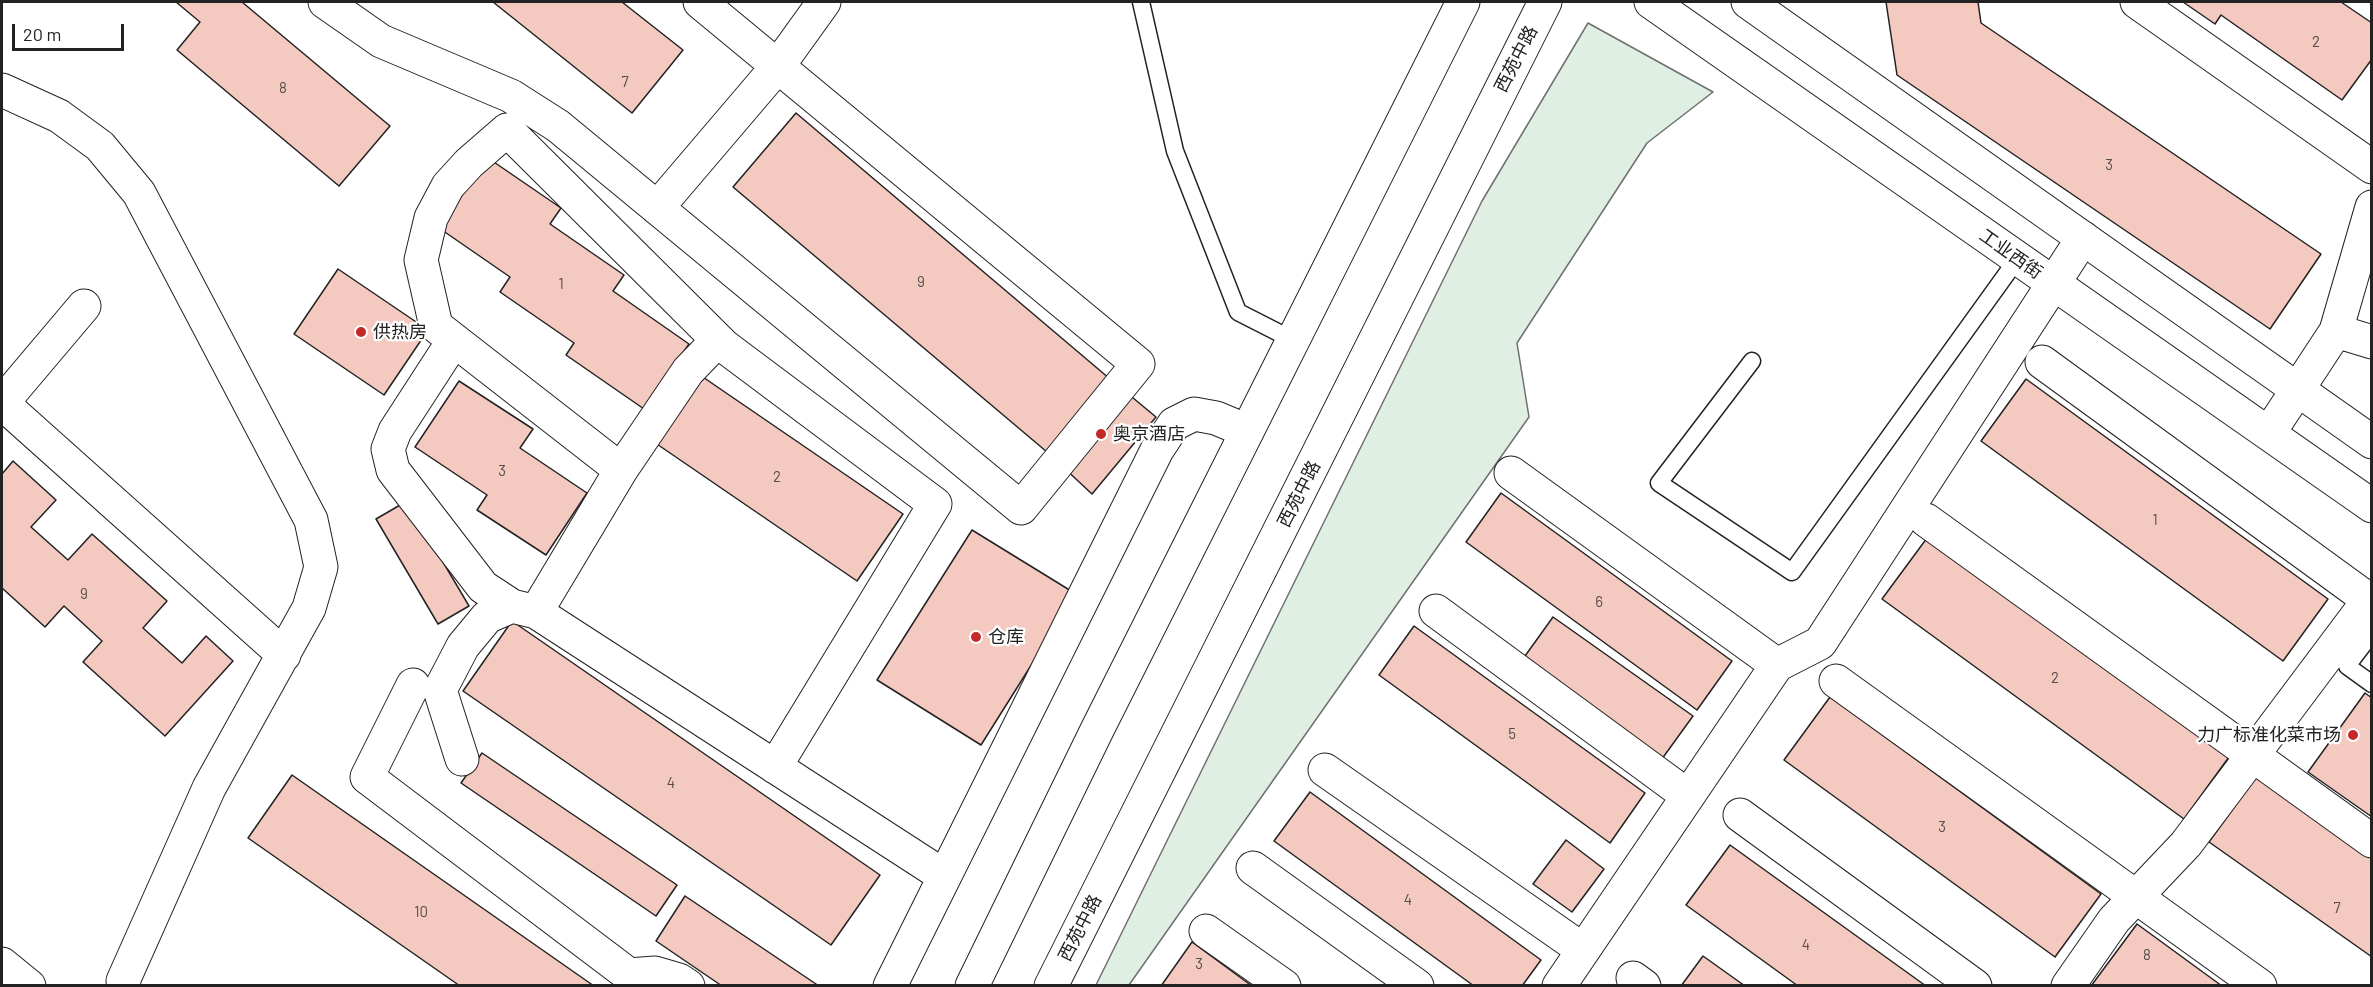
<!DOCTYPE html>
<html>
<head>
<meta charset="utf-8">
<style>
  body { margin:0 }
  #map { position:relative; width:2373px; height:987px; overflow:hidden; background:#fff; font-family:Barlow,sans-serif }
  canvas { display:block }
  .frame { position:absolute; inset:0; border:3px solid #222; pointer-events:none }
  .scale { position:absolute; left:12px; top:24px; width:112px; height:27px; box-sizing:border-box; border:3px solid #222; border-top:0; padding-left:8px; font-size:18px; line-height:21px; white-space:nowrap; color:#222; -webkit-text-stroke:4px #fff; paint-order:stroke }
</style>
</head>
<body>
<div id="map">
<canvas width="2373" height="987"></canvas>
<div class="frame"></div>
<div class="scale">20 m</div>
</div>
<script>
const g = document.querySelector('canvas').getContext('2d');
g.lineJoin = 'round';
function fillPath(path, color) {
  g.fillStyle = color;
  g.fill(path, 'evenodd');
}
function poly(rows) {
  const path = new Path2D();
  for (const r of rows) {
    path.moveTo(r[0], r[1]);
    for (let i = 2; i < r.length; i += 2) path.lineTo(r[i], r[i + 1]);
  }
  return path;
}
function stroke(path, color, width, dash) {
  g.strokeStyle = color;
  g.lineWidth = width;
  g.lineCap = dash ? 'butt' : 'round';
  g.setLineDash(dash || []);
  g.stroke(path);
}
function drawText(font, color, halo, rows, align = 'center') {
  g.font = font + ' Barlow,"Noto Sans SC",sans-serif';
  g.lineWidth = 4.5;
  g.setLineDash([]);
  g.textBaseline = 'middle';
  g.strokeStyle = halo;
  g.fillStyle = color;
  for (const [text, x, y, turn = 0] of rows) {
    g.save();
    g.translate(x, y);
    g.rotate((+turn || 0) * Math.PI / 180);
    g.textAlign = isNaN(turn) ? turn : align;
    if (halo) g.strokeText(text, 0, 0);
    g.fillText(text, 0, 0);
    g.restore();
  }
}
const green = poly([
  [1588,23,1713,92,1647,143,1517,343,1529,417,1129,985,1096,985,1482,201,1588,23]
]);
fillPath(green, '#e0efe3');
stroke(green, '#6f6f6f', 1.5);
const building = poly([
  [176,2,242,2,390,126,339,186,177,50,200,22,176,2],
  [493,2,622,2,683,50,632,113,493,2],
  [1886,2,1978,2,1981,23,2321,254,2270,329,1897,75,1886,2],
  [2183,2,2341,2,2372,23,2372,59,2342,100,2221,15,2215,24,2183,2],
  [796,113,1110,379,1047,452,733,187,796,113],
  [488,158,561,208,550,224,624,275,613,291,689,344,644,409,566,355,574,343,500,292,510,277,439,228,488,158],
  [338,269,428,330,384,395,294,334,338,269],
  [697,373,903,514,857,581,651,440,697,373],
  [1109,378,1156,417,1092,494,1047,452,1109,378],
  [2026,379,2328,599,2283,661,1981,441,2026,379],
  [459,381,533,429,520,448,587,493,546,555,477,510,487,495,415,447,459,381],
  [13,461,56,500,31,527,68,560,92,534,167,601,143,628,182,663,206,636,233,661,165,736,83,662,102,641,64,606,45,627,2,588,2,474,13,461],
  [1501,493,1732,661,1697,710,1466,542,1501,493],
  [407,501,469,606,438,624,376,519,407,501],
  [972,530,1076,594,981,745,877,680,972,530],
  [1927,538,2229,757,2184,819,1882,599,1927,538],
  [1553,617,1693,716,1659,763,1520,663,1553,617],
  [512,621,880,875,831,945,463,691,512,621],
  [1414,626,1645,793,1610,843,1379,675,1414,626],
  [2365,693,2372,698,2372,817,2308,772,2365,693],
  [1830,697,2101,894,2055,957,1784,760,1830,697],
  [482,753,677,885,656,916,461,783,482,753],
  [292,775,594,986,460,986,248,838,292,775],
  [2256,777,2372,859,2372,957,2209,842,2256,777],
  [1310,792,1541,960,1522,986,1474,986,1274,841,1310,792],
  [1566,840,1604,869,1572,912,1533,884,1566,840],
  [1730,845,1926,986,1798,986,1686,905,1730,845],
  [685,896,819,986,722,986,656,941,685,896],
  [2137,924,2222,986,2091,986,2137,924],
  [1192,942,1252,986,1161,986,1192,942],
  [1703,956,1745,986,1681,986,1703,956]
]);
fillPath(building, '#f3c9c0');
stroke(building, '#222', 1.5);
const lane = poly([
  [1141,2,1175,151,1238,312,1293,340],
  [1752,361,1659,483,1792,572,2018,258],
  [2372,633,2347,666,2372,684]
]);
const street = poly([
  [325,2,381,41,511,96,558,126,1021,508,1138,364,700,2],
  [2137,2,2372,167],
  [2,90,59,116,100,146,139,193,311,520,321,567,309,608,209,788,123,981,124,986],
  [657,208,778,66,824,2],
  [2336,331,2372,342],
  [454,340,395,431,388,449,393,470,483,587,512,606],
  [2042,362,2369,600],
  [2,403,284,655],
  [2,403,84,306],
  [2269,433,2336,331,2372,207],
  [621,470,688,371,718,340],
  [1511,473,1777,665],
  [1926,520,2372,841],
  [1436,611,1688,796],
  [536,612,621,470,436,326,421,260,431,218,448,186,469,163,507,130,724,346,935,504,775,767],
  [1836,681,2260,986],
  [413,685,367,777,629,975,655,973,679,980,688,986],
  [462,759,440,690,463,646,487,617,512,606,536,612,944,876],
  [1325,770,1583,950],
  [1740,815,1975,986],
  [1253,868,1417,986],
  [1206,931,1284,986],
  [2,964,29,986],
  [1633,978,1644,986],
  [890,986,1157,450,1174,424,1194,414,1216,418,1247,431],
  [1559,986,1777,665,1820,643,2083,238],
  [2068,986,2114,920,2186,844,2372,596]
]);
const primary = poly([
  [1651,2,2372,506],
  [1748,2,2372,442],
  [972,986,1097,730,1463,2],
  [1051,986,1545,2]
]);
stroke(lane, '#222', 19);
stroke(street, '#222', 35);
stroke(primary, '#222', 35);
stroke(lane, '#fff', 16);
stroke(street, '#fff', 33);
stroke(primary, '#fff', 33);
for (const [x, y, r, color] of [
  [361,332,6,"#c62828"],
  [1101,434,6,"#c62828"],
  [976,637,6,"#c62828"],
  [2353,735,6,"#c62828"]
]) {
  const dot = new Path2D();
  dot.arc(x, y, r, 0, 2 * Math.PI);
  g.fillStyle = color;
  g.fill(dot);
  stroke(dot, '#fff', 2);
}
drawText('15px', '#564c4a', null, [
  ["2",2316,42],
  ["7",625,82],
  ["8",283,88],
  ["3",2109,165],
  ["9",921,282],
  ["1",561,284],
  ["3",502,471],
  ["2",777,477],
  ["1",2155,520],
  ["9",84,594],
  ["6",1599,602],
  ["2",2055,678],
  ["5",1512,734],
  ["4",671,783],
  ["3",1942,827],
  ["4",1408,900],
  ["7",2337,908],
  ["10",421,912],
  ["4",1806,945],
  ["8",2147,955],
  ["3",1199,964]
]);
drawText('18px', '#222', '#fff', [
  ["西苑中路",1516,59,-63],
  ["工业西街",2011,254,35],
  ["西苑中路",1299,494,-63],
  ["西苑中路",1080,928,-63]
]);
drawText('18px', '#222', '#fff', [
  ["供热房",373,332],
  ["奥京酒店",1113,434],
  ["仓库",988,637],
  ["力广标准化菜市场",2341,735,"right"]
], 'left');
</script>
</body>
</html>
